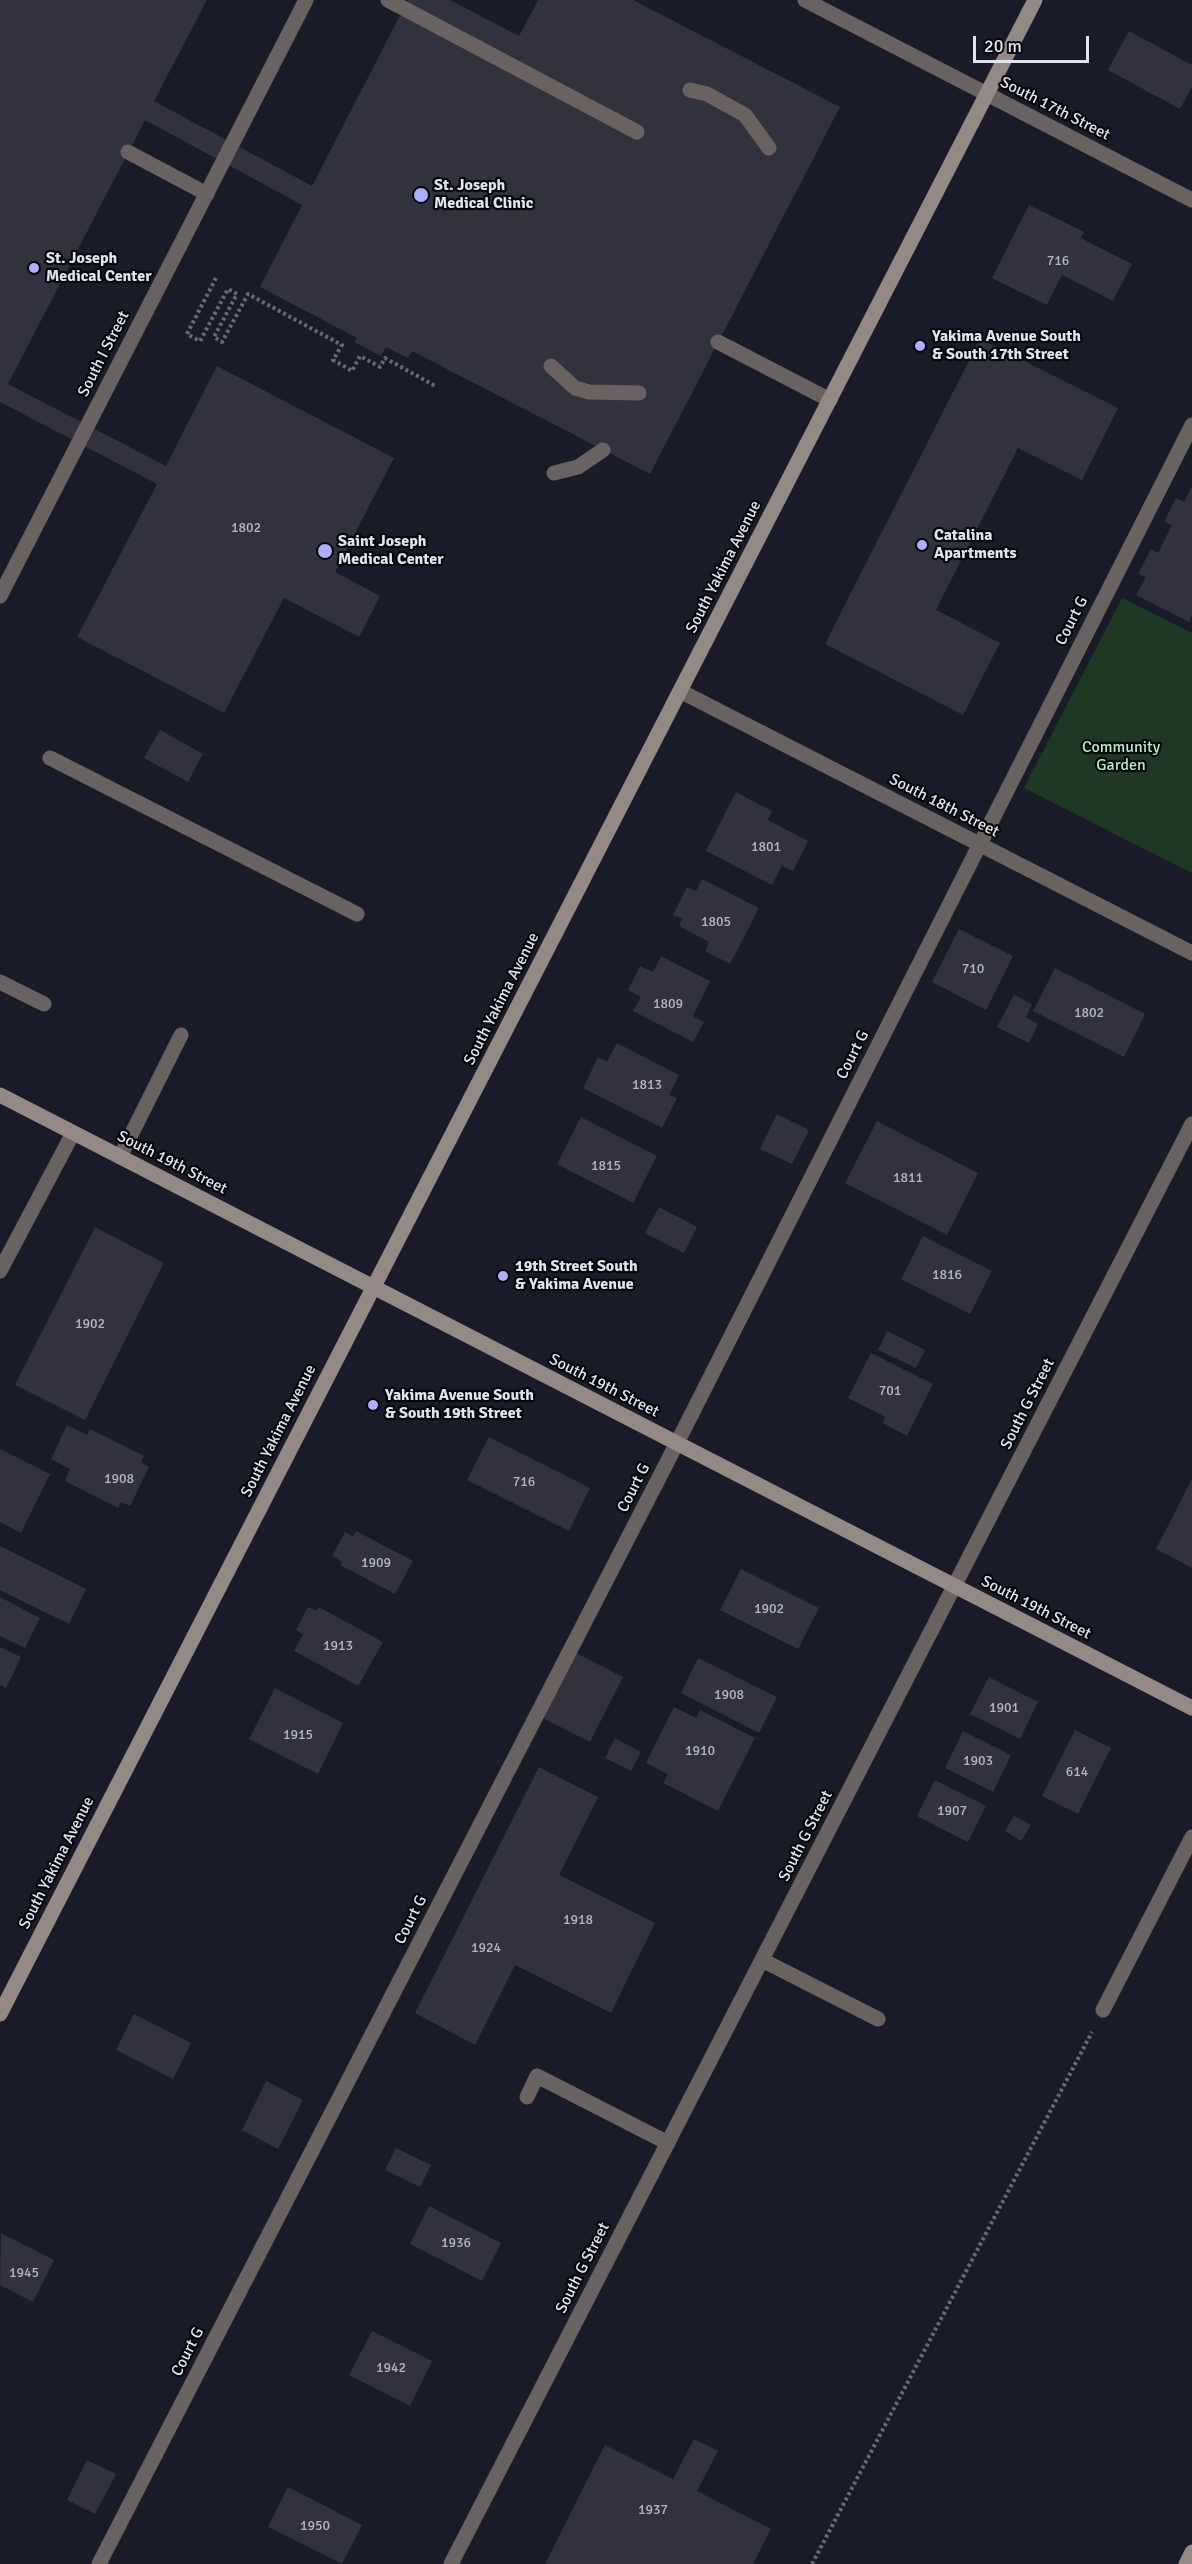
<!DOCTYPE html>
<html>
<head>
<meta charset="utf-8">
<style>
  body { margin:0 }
  #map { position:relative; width:1192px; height:2564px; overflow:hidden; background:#191c28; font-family:Signika,sans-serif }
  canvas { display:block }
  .scale { position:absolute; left:973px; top:36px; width:116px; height:27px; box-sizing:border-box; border:3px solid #e1e4ec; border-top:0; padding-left:8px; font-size:18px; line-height:21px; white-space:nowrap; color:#e1e4ec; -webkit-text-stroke:4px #06070c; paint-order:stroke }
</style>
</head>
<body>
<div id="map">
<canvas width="1192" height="2564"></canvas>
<div class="scale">20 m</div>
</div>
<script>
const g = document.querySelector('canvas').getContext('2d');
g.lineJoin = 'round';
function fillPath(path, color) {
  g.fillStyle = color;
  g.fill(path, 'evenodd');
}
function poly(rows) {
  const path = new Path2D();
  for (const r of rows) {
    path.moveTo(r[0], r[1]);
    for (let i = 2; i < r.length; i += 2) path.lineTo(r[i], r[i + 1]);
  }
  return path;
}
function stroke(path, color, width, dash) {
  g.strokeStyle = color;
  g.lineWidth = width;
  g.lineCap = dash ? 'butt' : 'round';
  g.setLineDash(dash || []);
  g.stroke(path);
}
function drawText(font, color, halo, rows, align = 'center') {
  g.font = font + ' Signika,sans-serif';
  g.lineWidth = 4.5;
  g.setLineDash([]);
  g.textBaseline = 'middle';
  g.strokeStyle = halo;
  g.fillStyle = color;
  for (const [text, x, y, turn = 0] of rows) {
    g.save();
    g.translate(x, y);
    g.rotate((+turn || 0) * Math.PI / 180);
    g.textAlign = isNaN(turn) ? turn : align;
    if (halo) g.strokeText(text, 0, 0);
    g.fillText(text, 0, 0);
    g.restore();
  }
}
fillPath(poly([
  [1122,598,1192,633,1192,873,1024,788]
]), '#1e3824');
fillPath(poly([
  [0,0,207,0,154,101,312,186,408,0,450,0,519,36,538,0,633,0,840,107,650,474,412,351,408,358,386,347,381,356,354,342,357,338,260,287,302,205,145,120,8,384,166,466,217,366,394,458,335,572,380,596,359,637,284,598,224,713,77,637,157,484,0,402],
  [1129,31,1192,65,1192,87,1180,109,1108,70],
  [1029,205,1084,232,1081,238,1132,264,1113,301,1062,275,1047,305,992,278],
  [980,339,1118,408,1082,480,1018,448,936,610,1000,643,963,715,825,644],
  [1192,486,1192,615,1189,622,1136,595,1146,577,1138,574,1151,549,1158,553,1172,525,1164,522,1176,498,1184,502],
  [160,730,203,754,188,782,144,758],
  [736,792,772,811,768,820,808,841,793,871,782,866,772,885,706,851],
  [702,879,759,908,730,964,705,951,709,942,679,926,682,919,673,915,687,887,696,891],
  [959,929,1013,956,986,1010,932,982],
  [661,956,710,981,693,1016,704,1022,693,1042,633,1011,641,997,628,990,640,966,653,972],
  [1055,968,1145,1014,1124,1057,1033,1011],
  [1014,995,1032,1004,1026,1017,1038,1024,1029,1043,997,1027],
  [617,1043,679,1075,669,1095,677,1098,662,1128,583,1088,598,1057,607,1062],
  [777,1114,809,1130,792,1164,760,1149],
  [581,1117,657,1156,633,1203,557,1164],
  [877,1121,978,1173,947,1235,845,1183],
  [659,1207,697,1227,684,1253,645,1233],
  [95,1227,164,1263,85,1420,15,1385],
  [923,1236,992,1271,970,1314,901,1279],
  [887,1331,925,1350,916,1368,878,1350],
  [871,1353,933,1384,907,1436,883,1423,885,1417,848,1398],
  [67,1425,87,1435,90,1429,144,1456,141,1462,149,1467,130,1506,121,1502,118,1508,65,1481,70,1469,51,1459],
  [489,1437,590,1488,569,1531,467,1480],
  [0,1449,50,1474,21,1533,0,1522],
  [1192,1479,1192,1568,1156,1549],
  [356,1531,413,1561,395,1594,340,1565,342,1562,332,1556,345,1532,353,1537],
  [0,1546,86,1589,69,1624,0,1590],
  [741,1569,819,1608,798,1649,720,1610],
  [0,1597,40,1618,25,1648,0,1636],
  [308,1607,317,1611,319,1607,383,1642,358,1686,294,1651,303,1634,296,1630],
  [0,1647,21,1657,6,1688,0,1685],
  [576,1653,623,1677,590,1742,543,1718],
  [698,1658,777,1697,759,1733,681,1693],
  [989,1677,1038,1702,1020,1739,970,1714],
  [275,1688,343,1723,318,1774,249,1739],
  [674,1707,696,1718,700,1710,755,1738,718,1811,663,1783,668,1774,646,1763],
  [1075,1730,1111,1748,1078,1814,1042,1796],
  [963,1731,1011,1755,993,1792,945,1768],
  [615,1738,641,1752,631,1771,605,1758],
  [539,1767,598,1797,559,1875,655,1923,611,2013,515,1965,475,2045,415,2013],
  [935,1780,986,1806,968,1842,917,1816],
  [1014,1816,1031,1825,1021,1841,1005,1831],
  [134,2014,191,2043,173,2079,116,2050],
  [266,2081,303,2100,278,2149,242,2130],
  [396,2148,431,2165,420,2187,385,2170],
  [429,2206,501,2243,482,2281,410,2244],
  [1,2233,54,2260,33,2302,0,2285],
  [372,2331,432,2361,410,2406,349,2375],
  [694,2439,718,2451,697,2491,771,2529,753,2564,545,2564,605,2445,673,2479],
  [87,2460,116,2474,95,2514,67,2500],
  [288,2487,362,2525,342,2564,268,2527]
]), '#32313e');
stroke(poly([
  [216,278,187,334,200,341,228,289,237,294,214,337,222,342,248,294,342,345,333,360,352,371,360,356,380,367,385,358,437,387],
  [812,2564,1092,2032]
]), '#676a74', 4, [3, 3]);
stroke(poly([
  [388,0,637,132],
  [690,90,707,94,745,115,769,148],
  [128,152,207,194],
  [718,342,830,400],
  [551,366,575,388,589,392,639,393],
  [554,473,578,467,603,450],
  [50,758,357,914],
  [0,982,44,1004],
  [120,1157,181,1035],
  [0,1271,73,1133],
  [762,1960,878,2019],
  [1103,2010,1192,1837],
  [527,2097,537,2076,668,2143]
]), '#696260', 15);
stroke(poly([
  [805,0,1192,200],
  [0,596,306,0],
  [680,691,1192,953],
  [99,2564,677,1443,1192,425],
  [451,2564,1192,1124]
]), '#696260', 15);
stroke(poly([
  [0,1095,1192,1708],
  [0,2014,1035,0],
  [1186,2564,1192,2552]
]), '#958986', 15);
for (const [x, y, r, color] of [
  [421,195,8,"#adaffb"],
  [34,268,6,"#adaffb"],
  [920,346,6,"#adaffb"],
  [922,545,6,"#adaffb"],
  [325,551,8,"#adaffb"],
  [503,1276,6,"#adaffb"],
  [373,1405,6,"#adaffb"]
]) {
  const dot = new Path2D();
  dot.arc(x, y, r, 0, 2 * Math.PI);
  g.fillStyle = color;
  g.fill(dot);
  stroke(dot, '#06070c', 2);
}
drawText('14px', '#b5b7c0', null, [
  ["716",1058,261],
  ["1802",246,528],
  ["1801",766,847],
  ["1805",716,922],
  ["710",973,969],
  ["1809",668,1004],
  ["1802",1089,1013],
  ["1813",647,1085],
  ["1815",606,1166],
  ["1811",908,1178],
  ["1816",947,1275],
  ["1902",90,1324],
  ["701",890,1391],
  ["1908",119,1479],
  ["716",524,1482],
  ["1909",376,1563],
  ["1902",769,1609],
  ["1913",338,1646],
  ["1908",729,1695],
  ["1901",1004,1708],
  ["1915",298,1735],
  ["1910",700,1751],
  ["1903",978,1761],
  ["614",1077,1772],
  ["1907",952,1811],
  ["1918",578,1920],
  ["1924",486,1948],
  ["1936",456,2243],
  ["1945",24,2273],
  ["1942",391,2368],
  ["1937",653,2510],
  ["1950",315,2526]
]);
drawText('16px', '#e1e4ec', '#06070c', [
  ["South 17th Street",1055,109,27],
  ["South I Street",104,354,-63],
  ["South Yakima Avenue",724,567,-63],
  ["Court G",1072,621,-63],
  ["South 18th Street",944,806,27],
  ["South Yakima Avenue",502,999,-63],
  ["Court G",853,1055,-63],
  ["South 19th Street",172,1163,27],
  ["South 19th Street",604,1386,27],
  ["South G Street",1028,1404,-63],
  ["South Yakima Avenue",279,1431,-63],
  ["Court G",634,1488,-63],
  ["South 19th Street",1036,1608,27],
  ["South G Street",806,1836,-63],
  ["South Yakima Avenue",57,1863,-63],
  ["Court G",411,1920,-63],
  ["South G Street",583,2268,-63],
  ["Court G",188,2352,-63]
]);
drawText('bold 16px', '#e1e4ec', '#06070c', [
  ["St. Joseph",434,186],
  ["Medical Clinic",434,204],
  ["St. Joseph",46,259],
  ["Medical Center",46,277],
  ["Yakima Avenue South",932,337],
  ["& South 17th Street",932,355],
  ["Catalina",934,536],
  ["Apartments",934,554],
  ["Saint Joseph",338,542],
  ["Medical Center",338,560],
  ["19th Street South",515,1267],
  ["& Yakima Avenue",515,1285],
  ["Yakima Avenue South",385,1396],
  ["& South 19th Street",385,1414]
], 'left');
drawText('16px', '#b7ecc2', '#06070c', [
  ["Community",1121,748],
  ["Garden",1121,766]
]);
</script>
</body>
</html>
